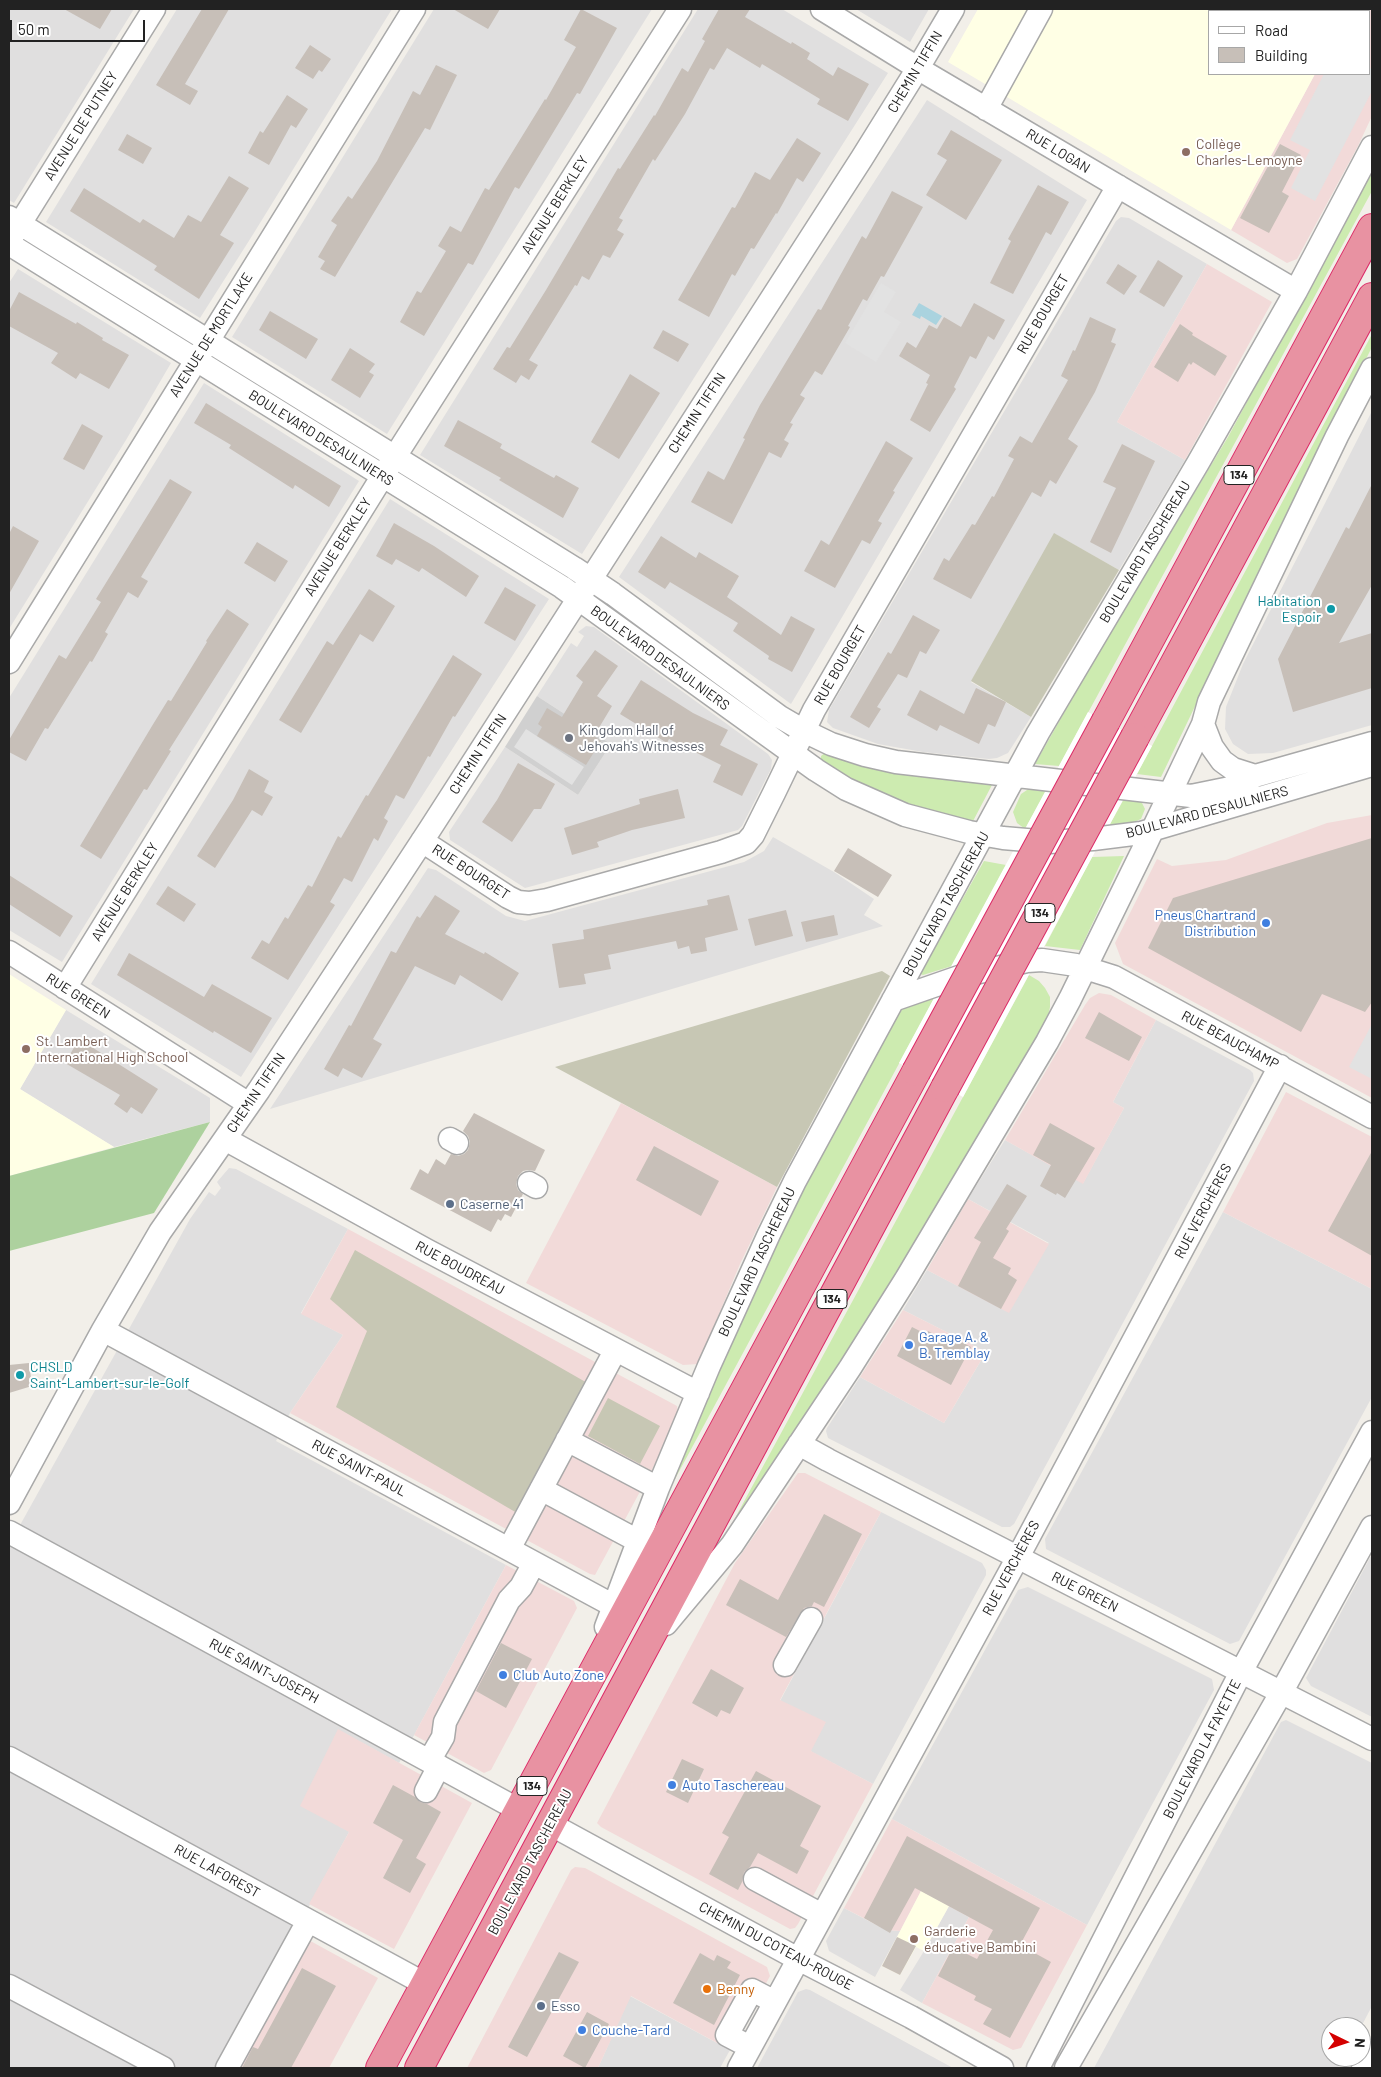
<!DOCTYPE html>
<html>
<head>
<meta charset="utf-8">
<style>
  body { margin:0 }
  #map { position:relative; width:1381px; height:2077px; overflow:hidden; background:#f2efe9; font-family:Barlow,sans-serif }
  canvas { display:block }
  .frame { position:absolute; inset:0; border:10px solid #222; pointer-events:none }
  .legend { position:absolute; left:1208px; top:10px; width:162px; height:65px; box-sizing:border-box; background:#fff; border:1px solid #a7a7a7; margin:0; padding:6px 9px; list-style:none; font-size:15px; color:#222 }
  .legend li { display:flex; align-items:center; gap:10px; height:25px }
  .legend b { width:25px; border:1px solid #a7a7a7 }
  .north { position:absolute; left:1321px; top:2017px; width:50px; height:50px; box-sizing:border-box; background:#fff; border:1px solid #a7a7a7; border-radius:50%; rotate:94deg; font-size:14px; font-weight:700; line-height:20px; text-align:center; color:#222 }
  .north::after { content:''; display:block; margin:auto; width:18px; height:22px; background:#d40000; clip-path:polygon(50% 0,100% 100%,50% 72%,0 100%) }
  .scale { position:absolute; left:10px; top:20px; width:135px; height:22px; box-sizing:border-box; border:2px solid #222; border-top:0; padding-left:6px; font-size:15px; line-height:18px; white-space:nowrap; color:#222; -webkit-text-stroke:4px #fff; paint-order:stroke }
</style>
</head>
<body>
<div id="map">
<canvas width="1381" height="2077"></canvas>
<div class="frame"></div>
<ul class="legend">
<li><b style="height:6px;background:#fff"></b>Road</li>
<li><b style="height:14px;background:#c7bfb8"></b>Building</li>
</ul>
<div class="north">N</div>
<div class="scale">50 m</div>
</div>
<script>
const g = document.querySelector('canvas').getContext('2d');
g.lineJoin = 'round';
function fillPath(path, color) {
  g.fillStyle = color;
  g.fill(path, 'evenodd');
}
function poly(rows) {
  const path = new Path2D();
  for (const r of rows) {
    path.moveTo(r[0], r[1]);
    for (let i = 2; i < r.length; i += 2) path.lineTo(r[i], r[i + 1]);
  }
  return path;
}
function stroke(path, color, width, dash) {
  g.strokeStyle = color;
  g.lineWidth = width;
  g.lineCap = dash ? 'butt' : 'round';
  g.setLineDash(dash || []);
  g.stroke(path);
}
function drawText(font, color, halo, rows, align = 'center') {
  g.font = font + ' Barlow,sans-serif';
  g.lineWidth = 4;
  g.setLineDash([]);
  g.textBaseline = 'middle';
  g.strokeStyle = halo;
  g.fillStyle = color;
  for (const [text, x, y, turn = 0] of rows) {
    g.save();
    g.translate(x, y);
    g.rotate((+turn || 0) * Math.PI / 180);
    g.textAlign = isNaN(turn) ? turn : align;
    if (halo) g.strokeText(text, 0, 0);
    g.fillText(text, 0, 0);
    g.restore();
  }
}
fillPath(poly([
  [9,9,134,9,14,203,9,200],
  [177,9,392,9,252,236,200,318,46,222],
  [434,9,652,9,387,434,232,337],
  [698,9,782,9,888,73,582,554,420,455],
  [856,9,929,9,910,42],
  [927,100,1087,200,791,704,619,577],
  [1121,217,1129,218,1207,264,1117,422,1185,460,1119,570,1055,534,971,682,1031,717,1008,753,997,758,989,759,923,752,878,744,833,728,827,722,829,710,1116,221],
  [18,269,171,363,126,440,9,629,9,283],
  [204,383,359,481,62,962,9,930,9,698],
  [1372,411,1372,725,1273,753,1248,754,1233,744,1225,729,1226,707,1243,664],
  [390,499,549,599,241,1077,91,984],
  [586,626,594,627,768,754,772,760,771,769,742,826,738,830,525,888,450,840,449,832,505,747,578,795,611,744,537,696,571,643,577,647,584,636,578,632],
  [773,837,834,872,874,899,864,915,883,926,270,1109,428,868,436,870,506,916,525,921,744,862,764,851],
  [66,1010,210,1098,210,1122,114,1147,20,1089],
  [1156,1020,1250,1070,1253,1073,1254,1081,1014,1524,1010,1527,1002,1527,828,1438,826,1431,827,1428,860,1377,944,1423,986,1352,903,1310,927,1270,958,1286,1049,1243,968,1199,1005,1140,1083,1183,1124,1108,1113,1102],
  [229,1168,236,1169,348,1229,301,1313,343,1335,290,1413,276,1441,506,1565,399,1763,338,1730,349,1832,222,2068,9,2068,9,1545,190,1219,209,1192,215,1196,221,1188,217,1182],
  [1223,1212,1372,1289,1372,1397,1239,1641,1230,1644,1046,1549,1045,1539],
  [881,1512,982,1563,986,1570,986,1575,873,1784,810,1751,780,1701],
  [1372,1554,1372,1717,1311,1686,1306,1678],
  [1028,1587,1212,1679,1214,1690,1087,1925,892,1819,1018,1590],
  [1286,1720,1372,1763,1372,2006,1361,2027,1331,2027,1331,2057,1344,2057,1338,2068,1094,2068,1281,1722],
  [949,1906,969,1917,922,2003,900,1990,924,1951],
  [844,1908,886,1930,900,1931,875,1977,829,1951,826,1941],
  [806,1989,810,1990,953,2068,757,2068,798,1992],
  [630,1996,730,2050,720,2068,598,2068]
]), '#e0dfdf');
fillPath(poly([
  [1350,9,1372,9,1372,116,1358,146,1297,259,1287,263,1231,230,1315,74,1370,74,1370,11,1348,11],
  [1207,264,1272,302,1185,460,1117,422],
  [1372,815,1372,1098,1123,964,1115,943,1157,859,1172,866,1226,860,1327,823],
  [1099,993,1111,995,1156,1020,1113,1102,1124,1108,1083,1184,1005,1140,1085,1005,1090,998],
  [1286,1092,1372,1137,1372,1289,1223,1212],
  [621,1103,777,1187,740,1264,698,1364,683,1365,526,1283],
  [968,1199,1049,1244,1009,1313,927,1270],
  [348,1229,677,1406,678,1413,656,1462,595,1575,590,1574,290,1413,343,1335,301,1314],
  [903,1310,986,1352,944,1423,860,1377],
  [798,1473,805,1473,881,1512,780,1700,826,1722,811,1751,873,1784,798,1924,795,1928,790,1929,601,1827,597,1823,735,1563],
  [506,1565,574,1601,577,1608,491,1770,484,1773,414,1735],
  [338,1729,472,1803,394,1949,309,1904,349,1832,300,1806],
  [892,1819,1087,1925,1021,2048,1013,2050,922,2003,969,1917,921,1891,900,1931,887,1930,844,1908],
  [575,1867,585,1868,767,1967,770,1976,730,2050,631,1996,598,2068,467,2068,571,1870],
  [294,1932,378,1978,329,2068,222,2068]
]), '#f2dad9');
fillPath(poly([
  [978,9,1350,9,1348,11,1210,11,1210,74,1315,74,1231,230,948,62],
  [9,974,66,1010,20,1089,114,1147,9,1176],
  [921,1891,949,1906,924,1951,916,1947,900,1975,882,1966]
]), '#ffffe5');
fillPath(poly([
  [537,696,611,744,578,795,505,747]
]), '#d0d0d0');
fillPath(poly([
  [1054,533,1119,570,1031,717,971,681],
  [882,971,890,976,777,1187,555,1067],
  [355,1250,603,1392,534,1523,336,1407,367,1331,330,1299],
  [608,1398,660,1426,640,1464,588,1436]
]), '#c7c7b4');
fillPath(poly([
  [1372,170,1372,191,1059,766,1035,764,1102,646,1228,437],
  [1372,334,1372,347,1265,561,1161,777,1137,774],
  [826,752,993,783,972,823,921,810,841,775,821,761,821,756],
  [1030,788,1047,789,1025,829,1017,823,1013,812,1021,794],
  [1125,797,1138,800,1142,803,1145,809,1141,819,1129,824,1109,826],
  [1124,856,1080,950,1045,946,1092,857],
  [984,861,1006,865,952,966,923,975,920,974],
  [1029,975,1039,981,1045,988,1050,997,1050,1007,1047,1022,872,1314,792,1436,734,1520],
  [936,995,675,1479,674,1479,724,1361,783,1229,827,1143,898,1013,910,1004]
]), '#cdebb0');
fillPath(poly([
  [210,1122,154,1213,9,1251,9,1176]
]), '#add19e');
fillPath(poly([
  [1370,68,1372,69,1372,91,1315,201,1291,188,1310,150,1290,140,1324,74,1370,74],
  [881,283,896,292,884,312,901,322,876,362,845,343],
  [526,729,584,767,572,785,514,747],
  [1372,1024,1372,1079,1349,1067]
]), '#e2e2e2');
fillPath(poly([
  [919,303,942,316,936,325,921,316,920,319,912,315]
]), '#aad3df');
fillPath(poly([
  [1088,712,1152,746,963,1097,899,1063]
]), '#fff');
fillPath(poly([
  [64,9,112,9,100,29],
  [202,9,229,9,185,84,198,91,190,105,156,85],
  [453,9,500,9,488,29],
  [581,9,617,28,580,94,577,93,519,189,515,187,473,265,468,263,424,336,400,322,417,291,421,293,446,251,438,246,450,226,461,232,485,188,489,190,545,99,546,100,576,47,564,40],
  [719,9,750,9,745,17,791,44,792,42,810,53,807,59,833,76,838,67,869,84,848,121,817,104,820,99,762,64,760,68,727,48,714,70,710,68,685,114,655,161,653,159,619,218,623,220,617,230,624,234,610,258,603,255,589,280,582,276,577,286,575,285,529,360,538,365,529,380,521,375,516,383,493,369,507,347,510,348,546,290,618,168,620,169,654,115,655,116,682,68,688,72,705,41,702,39],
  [310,45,331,59,322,72,319,70,313,79,295,68],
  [436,65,457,75,430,130,425,128,335,277,320,269,325,261,318,257,337,225,331,221,348,196,352,199,377,161,413,91,420,95],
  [287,95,308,109,296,128,291,125,269,165,248,153,260,131,263,133],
  [951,130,1002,160,966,220,926,195,947,160,937,154],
  [127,134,152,148,143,164,118,150],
  [797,138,821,153,803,182,797,178,777,214,776,213,754,249,751,248,735,276,732,274,709,317,678,300,732,207,735,208,755,172,770,180],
  [1280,144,1301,155,1282,192,1289,196,1269,233,1240,218],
  [229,176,249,188,220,235,234,243,199,299,154,270,157,266,70,211,84,188,140,223,143,219,174,238,188,215,201,222],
  [1038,185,1069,202,1051,235,1046,232,1013,294,990,283,1011,241,1008,239],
  [892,191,923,207,884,277,881,276,867,301,863,299,848,326,850,327,822,375,815,371,800,395,805,398,790,423,793,424,784,440,789,443,781,458,769,452,732,524,691,502,708,471,724,480,745,439,743,438,760,405,818,309,821,310,862,236,866,239],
  [1158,260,1183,276,1164,307,1139,292],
  [1118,264,1137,276,1124,295,1106,283],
  [19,292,76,324,77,322,103,338,102,340,129,355,109,389,80,373,76,379,51,363,58,353,9,326,9,311],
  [974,303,1005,320,994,340,988,336,976,359,970,356,954,387,956,389,930,432,910,420,928,384,926,383,930,375,899,356,907,342,916,348,929,325,937,329,944,317,961,327],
  [270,311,318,339,306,359,259,330],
  [1090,317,1116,329,1111,342,1116,344,1095,392,1068,439,1078,446,1056,484,1050,480,1041,497,1032,492,971,599,933,579,944,558,949,561,972,524,975,525,992,496,994,497,1014,459,1008,456,1020,436,1032,443,1068,380,1061,376,1073,350,1075,351],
  [1180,324,1193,333,1192,335,1227,356,1215,376,1193,362,1191,365,1189,363,1178,382,1154,367],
  [663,330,689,344,678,362,653,348],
  [350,348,375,364,369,372,374,375,360,398,331,380],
  [630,374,660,393,619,459,591,442],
  [206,403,341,486,329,507,295,485,293,489,229,448,231,445,194,423],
  [458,420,502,444,500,448,554,478,556,475,579,488,563,518,499,480,501,478,444,446],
  [82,424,103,436,84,470,63,459],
  [886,441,913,458,893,491,895,492,878,521,882,523,870,544,862,540,835,588,804,571,821,540,829,545],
  [1122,444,1155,461,1111,553,1090,542,1116,488,1103,482],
  [170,479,192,492,141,577,148,581,138,598,128,592,105,632,108,634,92,662,90,661,48,729,45,728,26,761,9,752,9,740,59,655,66,659,101,602,96,599],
  [1372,484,1372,585,1339,643,1372,633,1372,688,1293,712,1278,659,1346,527,1349,529],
  [394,523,434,546,479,576,466,597,422,568,419,572,396,559,392,565,376,556],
  [13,526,39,541,9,594,9,534],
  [661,536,696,558,699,552,739,576,727,597,781,635,791,616,815,629,792,672,768,659,769,656,733,631,738,623,670,582,665,589,638,572],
  [257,542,288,561,275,582,244,563],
  [505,587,536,605,515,641,484,623],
  [369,589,395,606,373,642,360,634,301,733,279,720,327,641,333,645],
  [227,609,249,624,169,750,171,751,147,790,144,789,101,859,80,846,152,726,168,700,171,701,207,642,206,641],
  [913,615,940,630,926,654,920,651,907,678,898,674,877,707,881,709,869,728,850,717,888,652,891,654],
  [595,650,618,666,597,696,612,706,594,736,601,741,586,765,537,736,542,727,538,724,547,708,562,717,583,682,576,676],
  [453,655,482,674,455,717,453,716,430,757,428,756,404,799,396,795,384,818,388,821,378,841,374,838,352,882,344,878,330,902,335,905,288,980,251,958,262,940,269,944,285,917,288,919,308,885,312,887,338,836,341,838,366,795,368,796],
  [641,680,693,713,728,730,720,745,758,764,742,796,713,782,721,765,669,739,667,743,620,714],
  [976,688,1006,702,995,727,988,724,979,744,940,725,937,731,907,715,920,690,964,714],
  [518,763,555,784,541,809,534,809,512,842,482,822,497,800],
  [249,769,269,781,264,792,273,797,262,816,252,810,215,868,197,856,233,800],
  [678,789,685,818,632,830,597,842,599,847,572,855,564,828,640,804,639,799],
  [1372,838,1372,1002,1365,1012,1322,994,1301,1032,1148,948,1173,898],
  [848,848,892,875,878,897,834,871],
  [9,875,73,916,60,937,9,904],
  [168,886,196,904,184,922,156,904],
  [435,895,460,911,445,934,484,954,485,952,519,973,502,1001,460,975,455,985,415,966,373,1039,382,1044,362,1078,343,1068,338,1077,324,1069,349,1025,351,1026,391,951,396,953,417,916,420,918],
  [729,895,738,930,705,938,707,951,691,954,689,946,678,949,676,941,608,955,611,969,584,974,586,984,559,988,552,944,584,939,583,930,708,905,707,900],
  [786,910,793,936,755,946,748,919],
  [834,915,838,935,806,942,801,922],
  [129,953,204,997,212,984,272,1018,251,1053,214,1031,213,1033,117,975],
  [1099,1012,1142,1037,1129,1061,1085,1038],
  [79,1039,158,1089,142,1114,131,1107,127,1113,114,1104,120,1095,65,1063],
  [474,1113,545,1150,535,1171,528,1170,523,1171,518,1176,516,1184,518,1190,523,1194,511,1217,505,1214,501,1221,498,1219,491,1232,410,1189,420,1169,428,1174,436,1159,445,1165,451,1154,458,1156,464,1154,468,1150,470,1142,468,1136,463,1131],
  [1050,1123,1095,1148,1065,1198,1057,1193,1056,1195,1040,1186,1051,1165,1033,1155],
  [654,1146,719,1181,701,1216,636,1180],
  [1372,1151,1372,1256,1328,1231],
  [1007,1184,1027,1196,1006,1229,1009,1231,993,1258,1011,1268,1008,1274,1017,1280,1001,1309,958,1286,981,1242,974,1238],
  [912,1327,926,1334,928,1331,951,1343,954,1338,971,1347,951,1385,897,1356],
  [29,1363,32,1386,9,1393,9,1365],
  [824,1514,862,1534,824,1607,814,1602,812,1606,804,1608,786,1637,726,1605,740,1579,778,1600],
  [501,1643,532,1659,506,1708,476,1691],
  [711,1669,744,1688,730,1714,721,1710,717,1717,692,1703],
  [682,1759,704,1769,688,1803,666,1792],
  [756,1771,821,1806,800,1846,809,1851,797,1874,758,1853,750,1867,744,1872,742,1882,738,1890,709,1874,729,1837,722,1833],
  [393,1785,415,1797,420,1802,427,1804,441,1812,416,1858,426,1864,410,1893,383,1878,403,1840,373,1823],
  [907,1836,1040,1908,1020,1945,1051,1962,1010,2038,983,2024,992,2009,974,2000,976,1996,938,1976,953,1947,977,1959,993,1930,915,1888,890,1933,864,1918],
  [897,1937,916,1946,900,1975,882,1966],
  [559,1952,579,1962,527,2057,508,2047],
  [700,1953,714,1961,717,1955,731,1962,727,1968,740,1975,714,2025,673,2003],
  [302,1968,336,1986,291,2068,242,2068,253,2047,258,2049],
  [587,2012,609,2024,585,2068,563,2056]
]), '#c7bfb8');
const minor = poly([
  [822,9,929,75,1296,291],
  [986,109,1041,9],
  [9,217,574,568,613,594,780,717,804,731,831,744,865,755,896,762,1191,796,1235,787,1255,776,1372,743],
  [13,235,154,9],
  [9,244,562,587,816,770,846,789,905,815,969,832,1003,838,1050,842,1093,839,1141,833,1372,765],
  [9,662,414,9],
  [1203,724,1212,747,1222,761,1233,769,1255,776],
  [422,841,508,897,518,902,529,903,547,900,721,852,746,843,753,835,774,793,814,710,1118,186],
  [9,952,249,1104],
  [65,988,382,477,680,9],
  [893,1000,962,976,1027,961,1042,960,1076,965,1114,977,1372,1117],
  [225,1139,426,1250,698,1393],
  [450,1139,457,1143],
  [529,1183,536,1187],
  [103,1330,614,1606],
  [567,1440,658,1488],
  [799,1444,828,1460,1372,1739],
  [541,1489,638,1541],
  [9,1503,103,1330,160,1232,259,1090,430,829,862,158,918,68,953,9],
  [9,1532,519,1810],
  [509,1549,615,1351],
  [666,1624,732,1545,850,1368,906,1279,1047,1042,1070,999,1143,850,1203,724,1209,702,1337,436,1372,369],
  [606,1627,658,1488,709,1366,769,1234,795,1181,1038,733,1198,463,1296,291,1372,147],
  [785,1665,811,1619],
  [9,1758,425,1984],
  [429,1761,443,1737,445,1722,509,1600,521,1587,534,1563],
  [426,1791,439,1766],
  [550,1824,798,1959,911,2017,1002,2068],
  [755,1879,822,1915],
  [9,1986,163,2068],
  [750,2047,727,2035,752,1990,775,2002],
  [227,2068,308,1921],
  [739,2068,1018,1557,1280,1066],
  [1038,2068,1241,1672,1372,1432],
  [1066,2068,1281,1693,1372,1527],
  [1363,2068,1372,2051]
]);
const highway = poly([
  [1106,721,1372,228],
  [1135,737,1372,297],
  [380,2068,916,1072],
  [419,2068,945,1088]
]);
stroke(minor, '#a9a9a9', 25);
stroke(highway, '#dc2a67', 30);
stroke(minor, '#fff', 22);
stroke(highway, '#e892a2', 28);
const highwayBridge = poly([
  [916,1072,1106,721],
  [945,1088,1135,737]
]);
stroke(highwayBridge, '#dc2a67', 30, []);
stroke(highwayBridge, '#e892a2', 28);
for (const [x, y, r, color] of [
  [1186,152,5,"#8d6e63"],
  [1331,609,5,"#0f9aa8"],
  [569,738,5,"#6b7280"],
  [1266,923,5,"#3f7fe0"],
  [26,1049,5,"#8d6e63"],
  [450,1204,5,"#5c6f8a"],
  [909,1345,5,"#3f7fe0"],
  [20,1375,5,"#0f9aa8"],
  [503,1675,5,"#3f7fe0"],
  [672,1785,5,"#3f7fe0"],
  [914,1939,5,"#8d6e63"],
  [707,1989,5,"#e8710a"],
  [541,2006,5,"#5c6f8a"],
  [582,2030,5,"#3f7fe0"]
]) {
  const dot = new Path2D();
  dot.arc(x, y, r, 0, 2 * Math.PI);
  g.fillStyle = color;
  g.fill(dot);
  stroke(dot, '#fff', 2);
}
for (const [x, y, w] of [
  [1239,475,30],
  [1040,913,30],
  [832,1299,30],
  [532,1786,30]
]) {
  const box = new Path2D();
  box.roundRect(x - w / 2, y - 9.5, w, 19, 4);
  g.fillStyle = '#fff';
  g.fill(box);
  stroke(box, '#222', 1);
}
drawText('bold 12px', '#222', null, [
  ["134",1239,475],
  ["134",1040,913],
  ["134",832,1299],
  ["134",532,1786]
]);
drawText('14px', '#222', '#fff', [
  ["CHEMIN TIFFIN",915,72,-59],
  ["AVENUE DE PUTNEY",81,126,-58],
  ["RUE LOGAN",1058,151,31],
  ["AVENUE BERKLEY",555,205,-58],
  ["RUE BOURGET",1043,314,-60],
  ["AVENUE DE MORTLAKE",211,335,-58],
  ["CHEMIN TIFFIN",697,413,-57],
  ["BOULEVARD DESAULNIERS",321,438,32],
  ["AVENUE BERKLEY",338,547,-58],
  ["BOULEVARD TASCHEREAU",1145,552,-59],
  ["BOULEVARD DESAULNIERS",660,658,36],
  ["RUE BOURGET",840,665,-60],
  ["CHEMIN TIFFIN",478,754,-57],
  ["BOULEVARD DESAULNIERS",1207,812,-15],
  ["RUE BOURGET",471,872,33],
  ["AVENUE BERKLEY",125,892,-58],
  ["BOULEVARD TASCHEREAU",946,904,-61],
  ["RUE GREEN",78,996,32],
  ["RUE BEAUCHAMP",1230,1040,28],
  ["CHEMIN TIFFIN",256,1093,-56],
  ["RUE VERCHÈRES",1203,1211,-62],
  ["BOULEVARD TASCHEREAU",757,1262,-65],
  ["RUE BOUDREAU",460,1268,28],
  ["RUE SAINT-PAUL",359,1468,28],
  ["RUE VERCHÈRES",1011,1568,-62],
  ["RUE GREEN",1085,1592,27],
  ["RUE SAINT-JOSEPH",264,1671,28],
  ["BOULEVARD LA FAYETTE",1202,1749,-63],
  ["BOULEVARD TASCHEREAU",530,1862,-62],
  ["RUE LAFOREST",217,1871,29],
  ["CHEMIN DU COTEAU-ROUGE",776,1946,28]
]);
drawText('14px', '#785e54', '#fff', [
  ["Collège",1196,144],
  ["Charles-Lemoyne",1196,160],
  ["St. Lambert",36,1041],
  ["International High School",36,1057],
  ["Garderie",924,1931],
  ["éducative Bambini",924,1947]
], 'left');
drawText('14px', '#0d838f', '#fff', [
  ["Habitation",1321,601],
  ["Espoir",1321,617],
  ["CHSLD",30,1367,"left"],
  ["Saint-Lambert-sur-le-Golf",30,1383,"left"]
], 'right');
drawText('14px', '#5b616d', '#fff', [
  ["Kingdom Hall of",579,730],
  ["Jehovah's Witnesses",579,746]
], 'left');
drawText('14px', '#366cbe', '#fff', [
  ["Pneus Chartrand",1256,915,"right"],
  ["Distribution",1256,931,"right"],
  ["Garage A. &",919,1337],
  ["B. Tremblay",919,1353],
  ["Club Auto Zone",513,1675],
  ["Auto Taschereau",682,1785],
  ["Couche-Tard",592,2030]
], 'left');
drawText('14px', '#4e5e75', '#fff', [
  ["Caserne 41",460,1204],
  ["Esso",551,2006]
], 'left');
drawText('14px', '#c56008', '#fff', [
  ["Benny",717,1989]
], 'left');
</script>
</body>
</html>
